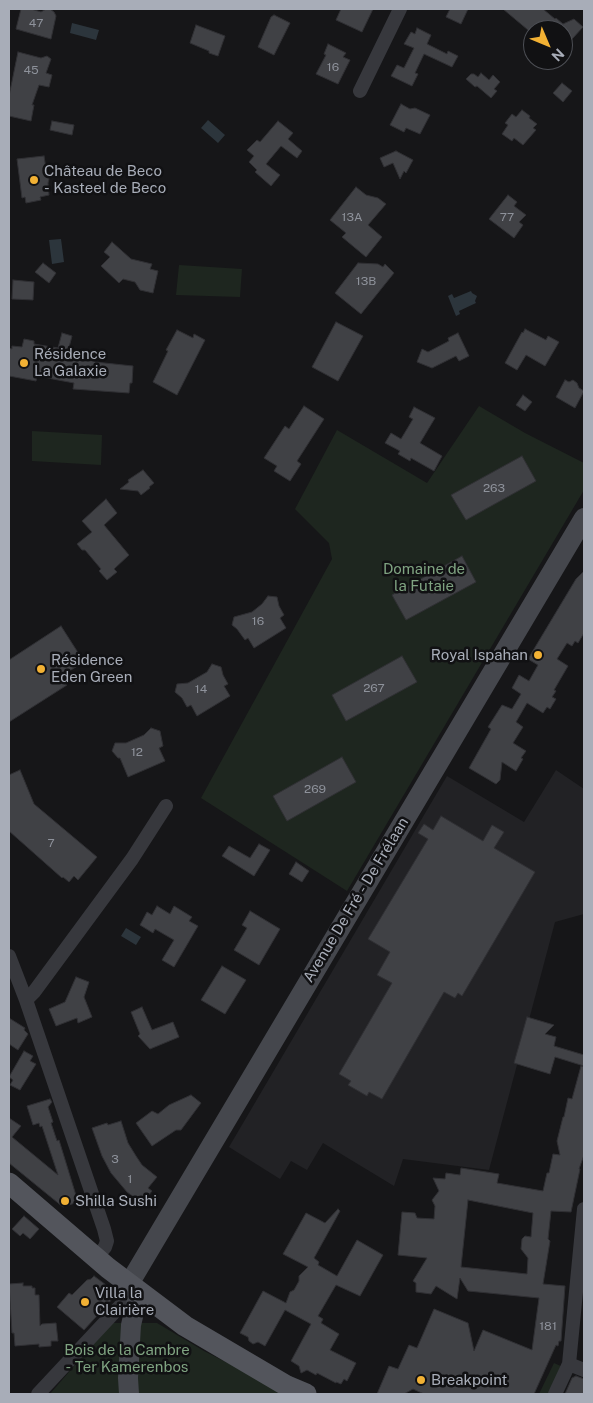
<!DOCTYPE html>
<html>
<head>
<meta charset="utf-8">
<style>
  body { margin:0 }
  #map { position:relative; width:593px; height:1403px; overflow:hidden; background:#161618; font-family:"Public Sans",sans-serif }
  canvas { display:block }
  .frame { position:absolute; inset:0; border:10px solid #a8adb8; pointer-events:none }
  .north { position:absolute; left:523px; top:20px; width:50px; height:50px; box-sizing:border-box; background:#111113; border:1px solid #4d4f55; border-radius:50%; rotate:135deg; font-size:14px; font-weight:700; line-height:20px; text-align:center; color:#a8adb8 }
  .north::after { content:''; display:block; margin:auto; width:18px; height:22px; background:#f2b134; clip-path:polygon(50% 0,100% 100%,50% 72%,0 100%) }
</style>
</head>
<body>
<div id="map">
<canvas width="593" height="1403"></canvas>
<div class="frame"></div>
<div class="north">N</div>
</div>
<script>
const g = document.querySelector('canvas').getContext('2d');
g.lineJoin = 'round';
function fillPath(path, color) {
  g.fillStyle = color;
  g.fill(path, 'evenodd');
}
function poly(rows) {
  const path = new Path2D();
  for (const r of rows) {
    path.moveTo(r[0], r[1]);
    for (let i = 2; i < r.length; i += 2) path.lineTo(r[i], r[i + 1]);
  }
  return path;
}
function stroke(path, color, width, dash) {
  g.strokeStyle = color;
  g.lineWidth = width;
  g.lineCap = dash ? 'butt' : 'round';
  g.setLineDash(dash || []);
  g.stroke(path);
}
function drawText(font, color, halo, rows, align = 'center') {
  g.font = font + ' "Public Sans",sans-serif';
  g.lineWidth = 5;
  g.setLineDash([]);
  g.textBaseline = 'middle';
  g.strokeStyle = halo;
  g.fillStyle = color;
  for (const [text, x, y, turn = 0] of rows) {
    g.save();
    g.translate(x, y);
    g.rotate((+turn || 0) * Math.PI / 180);
    g.textAlign = isNaN(turn) ? turn : align;
    if (halo) g.strokeText(text, 0, 0);
    g.fillText(text, 0, 0);
    g.restore();
  }
}
fillPath(poly([
  [556,770,584,789,584,914,555,922,489,1170,403,1159,394,1186,323,1143,307,1170,291,1161,280,1179,229,1147,447,776,524,822]
]), '#222225');
fillPath(poly([
  [179,265,242,269,240,297,176,295],
  [479,406,525,433,584,463,584,490,347,891,201,798,332,559,329,543,295,509,337,430,427,483],
  [32,431,102,435,101,465,32,461],
  [111,1323,157,1323,204,1351,289,1394,50,1394],
  [554,1363,563,1367,551,1394,539,1394]
]), '#1e261f');
fillPath(poly([
  [72,23,99,30,96,40,70,33],
  [208,120,225,135,218,143,201,128],
  [61,239,64,262,52,264,49,240],
  [471,291,472,293,477,296,475,301,476,303,459,311,460,314,456,316,448,296,452,294,454,298],
  [126,928,141,937,136,945,121,936]
]), '#2c353c');
const building = poly([
  [21,9,31,9,41,12,46,9,50,9,54,12,56,16,51,39,16,29,21,9],
  [341,9,373,9,362,32,336,20,341,9],
  [450,9,468,9,461,24,446,17,450,9],
  [503,9,543,9,555,19,556,18,563,24,574,19,583,27,563,49,563,30,528,30,503,9],
  [274,15,290,23,274,55,258,47,271,17,274,15],
  [196,25,225,36,218,56,209,53,209,51,190,43,196,25],
  [417,28,431,35,427,44,447,54,448,51,458,56,452,67,424,54,415,73,418,74,412,86,391,76,397,65,404,68,414,48,404,44,411,32,415,34,417,28],
  [328,44,346,53,343,57,350,60,338,84,316,74,326,55,324,54,328,44],
  [18,52,41,58,47,56,51,59,46,73,52,75,49,87,39,85,32,105,34,105,31,121,9,116,9,96,18,52],
  [481,73,489,80,493,75,500,82,494,89,497,91,491,98,477,86,475,87,466,79,471,74,474,74,478,77,481,73],
  [562,83,572,91,563,102,553,93,562,83],
  [401,104,410,109,415,108,430,115,420,134,406,128,404,132,390,125,401,104],
  [522,110,530,116,529,118,537,124,533,128,536,130,523,145,514,138,512,141,502,134,508,125,505,123,512,114,516,117,522,110],
  [52,121,74,125,72,135,50,130,52,121],
  [278,121,293,133,288,139,302,151,297,158,281,146,266,164,280,175,271,186,255,172,257,170,249,162,254,156,247,150,257,140,260,142,278,121],
  [396,151,413,160,406,173,404,171,400,179,393,163,384,167,380,158,396,151],
  [44,156,46,169,50,175,48,183,49,195,40,197,41,200,26,203,25,197,22,198,17,159,44,156],
  [356,187,366,195,378,198,386,204,368,225,382,237,366,257,342,237,346,233,330,220,356,187],
  [508,195,517,202,514,206,526,215,519,222,523,225,514,238,489,219,508,195],
  [112,242,131,259,152,264,150,269,158,271,153,293,140,290,135,282,123,279,119,283,101,266,110,257,104,252,112,242],
  [43,263,56,273,49,283,35,272,43,263],
  [358,263,378,264,383,267,385,264,394,273,361,314,335,293,358,263],
  [13,280,34,282,33,300,12,299,13,280],
  [336,322,363,336,338,381,312,367,336,322],
  [525,329,546,340,548,336,559,342,545,366,526,355,517,370,505,363,522,332,523,333,525,329],
  [177,330,193,338,194,334,205,340,177,395,153,382,168,351,166,350,177,330],
  [62,333,72,336,67,355,83,356,83,360,95,361,95,362,133,366,132,383,130,383,129,393,73,389,74,383,37,376,36,381,9,376,9,348,12,349,12,346,22,347,24,339,34,341,34,344,58,348,62,333],
  [458,333,469,356,459,361,456,356,432,368,417,362,422,349,428,352,449,341,448,338,458,333],
  [565,380,569,382,573,380,577,383,579,388,584,391,575,408,556,397,565,380],
  [523,395,532,402,525,411,516,405,523,395],
  [304,406,324,419,297,461,301,464,290,481,274,471,277,466,264,458,285,426,289,429,304,406],
  [414,407,435,418,420,443,442,456,434,471,411,458,410,461,398,454,400,451,385,443,391,433,401,439,413,419,409,417,414,407],
  [522,456,536,481,466,520,451,495,522,456],
  [143,470,154,483,149,487,150,488,141,495,138,491,120,489,129,482,128,480,143,470],
  [106,499,117,513,104,525,129,555,114,569,117,572,107,580,99,571,101,569,85,550,82,550,77,544,92,532,82,521,106,499],
  [462,556,476,582,406,620,392,595,462,556],
  [584,571,584,633,578,643,575,641,572,646,567,643,557,659,568,666,554,690,556,691,552,697,556,699,550,709,547,707,543,713,527,703,516,722,523,727,513,743,526,751,521,758,523,759,516,771,502,762,500,780,496,784,469,768,491,729,488,727,502,705,512,709,521,694,512,688,519,675,529,681,538,665,528,659,576,579,584,571],
  [268,596,277,597,279,606,284,615,280,618,286,628,254,648,248,638,245,640,237,629,232,625,234,617,252,612,262,604,268,596],
  [61,626,84,662,61,676,67,685,9,722,9,660,61,626],
  [402,656,417,682,346,721,332,695,402,656],
  [212,664,221,667,223,675,228,684,224,686,230,696,197,716,191,705,187,707,182,698,175,692,177,684,188,683,207,672,212,664],
  [151,728,160,731,163,746,159,748,165,761,128,777,120,758,118,758,112,751,115,743,126,743,144,735,151,728],
  [342,757,356,782,287,821,273,796,342,757],
  [20,770,34,804,97,857,78,880,74,876,69,882,63,877,62,878,9,831,9,775,20,770],
  [441,816,483,841,492,825,504,832,494,848,535,872,462,996,458,993,455,998,444,992,382,1099,369,1092,367,1096,348,1085,351,1081,339,1074,392,983,377,975,390,952,368,939,428,839,418,833,424,824,433,830,441,816],
  [259,844,270,850,254,876,222,856,229,846,250,858,259,844],
  [296,862,309,871,302,882,289,874,296,862],
  [157,906,170,914,174,906,192,917,189,921,198,926,174,967,162,960,174,940,155,929,153,933,140,925,147,912,152,915,157,906],
  [250,911,280,929,259,965,234,950,247,928,242,925,250,911],
  [222,966,246,980,225,1014,201,1000,222,966],
  [76,977,89,982,84,997,92,1017,78,1023,77,1018,56,1026,49,1009,65,1002,76,977],
  [142,1007,152,1030,173,1022,179,1037,150,1049,138,1036,140,1034,131,1012,142,1007],
  [527,1017,554,1025,545,1034,556,1037,554,1046,584,1055,584,1066,555,1057,550,1074,514,1063,527,1017],
  [9,1018,25,1028,24,1030,28,1034,18,1050,9,1044,9,1018],
  [24,1051,33,1056,30,1061,36,1064,20,1090,10,1085,13,1080,9,1077,24,1051],
  [581,1066,584,1067,584,1155,579,1169,580,1169,571,1212,551,1211,548,1239,550,1241,543,1284,565,1286,561,1341,559,1341,558,1346,556,1345,534,1394,424,1394,413,1389,404,1394,377,1394,389,1366,398,1369,409,1345,417,1348,434,1309,468,1323,474,1351,483,1330,532,1350,539,1298,468,1291,460,1278,457,1299,436,1286,431,1294,416,1292,416,1283,413,1281,427,1258,398,1255,402,1212,415,1213,417,1218,434,1219,435,1206,432,1200,439,1191,433,1178,445,1179,446,1173,460,1175,461,1168,499,1174,497,1183,543,1191,547,1173,549,1173,553,1154,560,1155,557,1141,563,1117,564,1117,568,1098,572,1099,581,1066],
  [468,1200,533,1213,531,1237,525,1236,522,1239,521,1249,528,1258,527,1274,461,1267,468,1200],
  [191,1095,201,1103,181,1130,176,1130,152,1146,136,1123,152,1111,158,1114,169,1105,191,1095],
  [50,1099,52,1102,48,1107,53,1122,51,1123,57,1141,59,1140,78,1202,63,1207,9,1163,9,1118,21,1126,12,1137,58,1175,42,1126,40,1127,39,1123,33,1125,27,1106,50,1099],
  [121,1121,128,1143,136,1156,142,1165,157,1177,148,1188,152,1191,142,1203,127,1192,111,1173,102,1156,92,1128,107,1123,108,1125,121,1121],
  [338,1209,340,1211,314,1258,319,1262,318,1265,337,1276,357,1240,383,1255,360,1296,336,1285,318,1316,323,1319,321,1323,339,1334,330,1350,356,1363,347,1381,344,1379,341,1384,336,1382,336,1383,317,1373,316,1375,307,1370,301,1373,299,1366,291,1361,311,1324,285,1310,265,1346,258,1342,253,1344,249,1341,248,1337,240,1333,263,1291,286,1303,290,1292,294,1290,299,1281,299,1276,308,1267,283,1254,306,1213,325,1223,338,1209],
  [24,1216,39,1229,30,1239,23,1233,20,1236,12,1229,24,1216],
  [94,1276,114,1291,115,1296,84,1330,57,1307,69,1293,72,1295,87,1280,91,1279,94,1276],
  [23,1283,23,1286,32,1286,32,1288,35,1288,35,1295,39,1295,40,1326,42,1324,56,1323,58,1341,51,1341,51,1346,39,1347,39,1344,15,1346,14,1333,12,1333,9,1284,23,1283],
  [576,1376,584,1379,584,1394,565,1394,572,1378,576,1376]
]);
fillPath(building, '#404145');
stroke(building, '#303034', 1);
stroke(poly([
  [360,91,400,9],
  [9,956,26,1000,104,1229,107,1241,105,1247,96,1258],
  [26,1000,34,992,132,859,166,806],
  [569,1364,584,1370],
  [38,1394,122,1304,129,1284],
  [555,1394,569,1364,584,1209]
]), '#37383d', 14);
stroke(poly([
  [129,1284,584,518],
  [129,1394,128,1378,131,1325,139,1292]
]), '#45474d', 20);
stroke(poly([
  [9,1183,108,1268,185,1326,287,1386,306,1394]
]), '#53555c', 21);
for (const [x, y, r, color] of [
  [34,180,5,"#f2b134"],
  [24,363,5,"#f2b134"],
  [538,655,5,"#f2b134"],
  [41,669,5,"#f2b134"],
  [65,1201,5,"#f2b134"],
  [85,1302,5,"#f2b134"],
  [421,1380,5,"#f2b134"]
]) {
  const dot = new Path2D();
  dot.arc(x, y, r, 0, 2 * Math.PI);
  g.fillStyle = color;
  g.fill(dot);
  stroke(dot, '#111113', 2);
}
drawText('12px', '#8e929b', null, [
  ["47",36,23],
  ["16",333,67],
  ["45",31,70],
  ["13A",352,217],
  ["77",507,217],
  ["13B",366,281],
  ["263",494,488],
  ["16",258,621],
  ["267",374,688],
  ["14",201,689],
  ["12",137,752],
  ["269",315,789],
  ["7",51,843],
  ["3",115,1159],
  ["1",130,1179],
  ["181",548,1326]
]);
drawText('15px', '#a8adb8', '#111113', [
  ["Château de Beco",44,171],
  ["- Kasteel de Beco",44,188],
  ["Résidence",34,354],
  ["La Galaxie",34,371],
  ["Royal Ispahan",528,655,"right"],
  ["Résidence",51,660],
  ["Eden Green",51,677],
  ["Shilla Sushi",75,1201],
  ["Villa la",95,1293],
  ["Clairière",95,1310],
  ["Breakpoint",431,1380]
], 'left');
drawText('15px', '#7fa381', '#111113', [
  ["Domaine de",424,569],
  ["la Futaie",424,586],
  ["Bois de la Cambre",127,1350],
  ["- Ter Kamerenbos",127,1367]
]);
drawText('15px', '#a8adb8', '#111113', [
  ["Avenue De Fré - De Frélaan",356,900,-59]
]);
</script>
</body>
</html>
